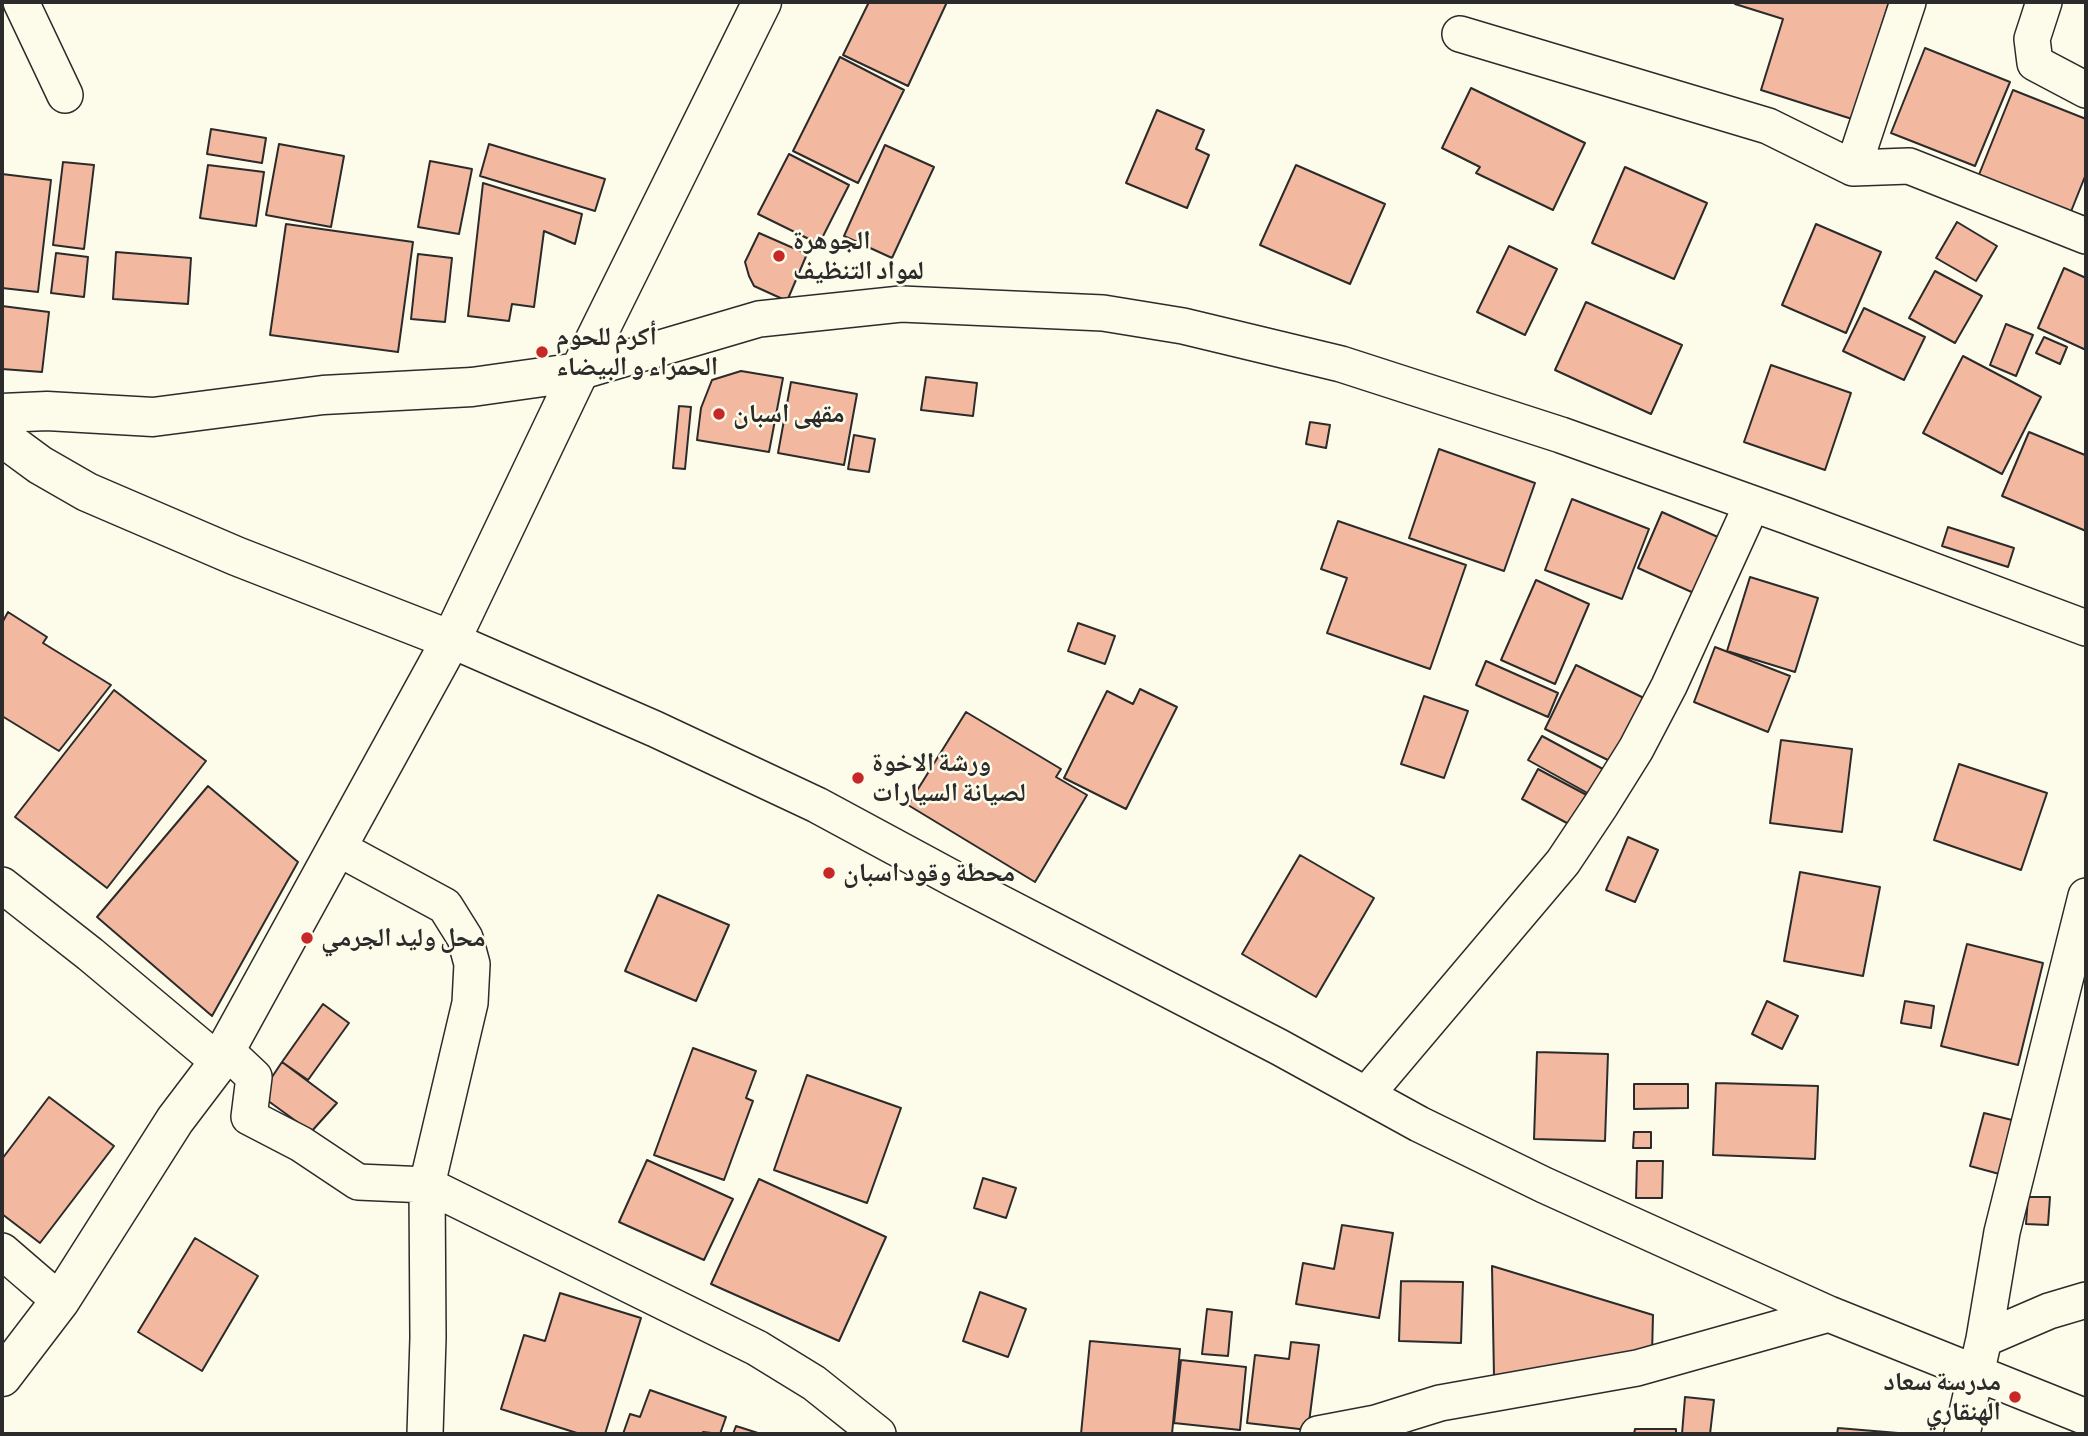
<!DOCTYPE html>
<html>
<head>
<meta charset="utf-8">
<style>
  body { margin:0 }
  #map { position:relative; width:2088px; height:1436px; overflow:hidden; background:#fdfbea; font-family:"Alegreya Sans",sans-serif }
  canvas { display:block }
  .frame { position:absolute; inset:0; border:4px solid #2b2b2b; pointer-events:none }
</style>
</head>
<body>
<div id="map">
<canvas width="2088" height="1436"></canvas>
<div class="frame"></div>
</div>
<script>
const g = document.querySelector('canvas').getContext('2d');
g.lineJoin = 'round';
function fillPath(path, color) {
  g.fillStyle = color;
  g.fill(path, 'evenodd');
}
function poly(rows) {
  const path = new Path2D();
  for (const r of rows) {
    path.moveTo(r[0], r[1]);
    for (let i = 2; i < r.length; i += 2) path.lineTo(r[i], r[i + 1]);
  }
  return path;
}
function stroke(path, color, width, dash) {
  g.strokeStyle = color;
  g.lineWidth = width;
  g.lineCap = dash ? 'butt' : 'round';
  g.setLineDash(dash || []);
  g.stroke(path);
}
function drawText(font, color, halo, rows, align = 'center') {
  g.font = font + ' "Alegreya Sans","Noto Naskh Arabic",sans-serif';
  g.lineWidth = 5;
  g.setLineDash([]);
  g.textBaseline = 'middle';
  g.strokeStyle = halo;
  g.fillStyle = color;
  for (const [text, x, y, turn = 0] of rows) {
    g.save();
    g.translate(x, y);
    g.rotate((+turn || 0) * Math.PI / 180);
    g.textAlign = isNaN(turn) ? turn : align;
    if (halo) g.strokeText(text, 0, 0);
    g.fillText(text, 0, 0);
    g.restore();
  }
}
const building = poly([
  [869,2,947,2,908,86,843,55,869,2],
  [1736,2,1889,2,1852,119,1761,90,1783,19,1735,4,1736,2],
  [1925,48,2010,82,1975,166,1891,133,1925,48],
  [840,57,904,90,858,183,793,151,840,57],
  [1471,88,1585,143,1553,210,1476,173,1480,167,1442,148,1471,88],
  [2013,90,2086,119,2086,174,2066,224,1974,187,2013,90],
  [1157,110,1204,130,1196,149,1209,155,1187,208,1126,183,1157,110],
  [211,129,266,138,262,163,207,154,211,129],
  [279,144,344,156,331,227,266,215,279,144],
  [489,144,605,179,595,211,480,176,489,144],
  [885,145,934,167,892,258,844,236,885,145],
  [789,154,849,185,819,244,758,214,789,154],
  [430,161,472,169,459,234,418,227,430,161],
  [63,162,94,165,84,249,53,245,63,162],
  [208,165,264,172,256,226,200,218,208,165],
  [1296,165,1385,204,1350,284,1260,245,1296,165],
  [1625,167,1707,203,1674,279,1592,243,1625,167],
  [2,174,51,180,38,292,2,288,2,174],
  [483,183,582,214,575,244,544,231,534,307,512,304,509,321,468,316,483,183],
  [1957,222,1997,246,1976,281,1936,258,1957,222],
  [286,224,413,242,398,352,270,335,286,224],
  [1816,224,1881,252,1846,333,1782,305,1816,224],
  [759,233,807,254,787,301,754,286,749,276,745,262,759,233],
  [1509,246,1557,269,1525,335,1477,312,1509,246],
  [116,252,191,258,188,304,113,299,116,252],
  [56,253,88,257,84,297,51,293,56,253],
  [418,254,452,258,445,322,411,319,418,254],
  [2064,268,2086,278,2086,350,2038,328,2064,268],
  [1935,271,1982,296,1955,343,1909,318,1935,271],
  [1586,302,1682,345,1651,414,1555,370,1586,302],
  [2,306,49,312,42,372,2,369,2,306],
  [1864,308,1925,337,1904,380,1843,351,1864,308],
  [2006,324,2033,335,2016,376,1990,365,2006,324],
  [2044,337,2067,347,2060,364,2036,353,2044,337],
  [1963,356,2041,397,2002,474,1923,433,1963,356],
  [1771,365,1851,393,1825,470,1744,442,1771,365],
  [741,371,783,378,769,452,697,440,701,408,712,380,741,371],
  [926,377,977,383,973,416,921,410,926,377],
  [791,382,857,394,844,465,778,453,791,382],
  [679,406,691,407,685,469,673,468,679,406],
  [1310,422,1330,425,1326,448,1306,444,1310,422],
  [2029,432,2085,455,2086,452,2086,531,2002,496,2029,432],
  [854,435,875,439,869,472,848,469,854,435],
  [1439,449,1535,483,1504,571,1409,538,1439,449],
  [1572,499,1649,529,1622,599,1545,570,1572,499],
  [1662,512,1729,542,1705,598,1638,568,1662,512],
  [1338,521,1466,565,1430,669,1327,633,1347,578,1321,569,1338,521],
  [1948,527,2014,548,2008,567,1942,546,1948,527],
  [1750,577,1818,598,1795,672,1727,651,1750,577],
  [1536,580,1589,604,1555,684,1501,660,1536,580],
  [8,612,47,637,43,643,111,685,59,751,2,716,2,623,8,612],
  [1078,623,1115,636,1105,664,1068,651,1078,623],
  [1715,647,1790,676,1768,732,1694,702,1715,647],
  [1486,661,1558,693,1548,717,1476,685,1486,661],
  [1576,665,1650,701,1618,765,1545,729,1576,665],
  [1140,689,1177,707,1126,809,1064,778,1107,691,1133,704,1140,689],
  [114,690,206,761,107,888,15,817,114,690],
  [1424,696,1468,711,1444,778,1401,764,1424,696],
  [966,712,1061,769,1056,777,1087,795,1035,882,908,805,966,712],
  [1542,736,1614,775,1600,800,1528,760,1542,736],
  [1781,740,1852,749,1842,832,1770,823,1781,740],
  [1959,764,2047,793,2021,870,1934,840,1959,764],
  [1538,769,1596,800,1580,830,1522,799,1538,769],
  [208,786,298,862,212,1016,97,917,208,786],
  [1628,837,1658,850,1635,902,1606,890,1628,837],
  [1300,855,1374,898,1316,997,1242,954,1300,855],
  [1800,872,1880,887,1863,976,1784,961,1800,872],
  [658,895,729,925,696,1001,625,971,658,895],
  [1967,944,2043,963,2018,1065,1941,1046,1967,944],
  [1767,1001,1798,1016,1782,1049,1752,1034,1767,1001],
  [1905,1001,1934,1006,1931,1028,1901,1023,1905,1001],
  [323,1004,349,1023,308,1080,282,1062,323,1004],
  [693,1048,756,1071,746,1098,753,1101,724,1180,654,1155,693,1048],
  [1537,1052,1608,1054,1605,1141,1534,1139,1537,1052],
  [282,1062,337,1103,311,1132,260,1095,282,1062],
  [807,1075,901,1108,867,1203,774,1170,807,1075],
  [1716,1083,1818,1086,1815,1159,1713,1155,1716,1083],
  [1634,1084,1688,1084,1688,1108,1634,1109,1634,1084],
  [49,1097,114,1146,40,1243,2,1214,2,1159,49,1097],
  [1984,1113,2016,1121,2003,1175,1970,1166,1984,1113],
  [1634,1132,1651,1132,1651,1148,1633,1148,1634,1132],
  [647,1160,733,1199,704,1260,619,1222,647,1160],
  [1637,1161,1663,1161,1662,1198,1636,1198,1637,1161],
  [983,1178,1016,1188,1006,1218,974,1208,983,1178],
  [759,1179,886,1237,839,1341,711,1284,759,1179],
  [2028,1197,2050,1197,2048,1225,2026,1224,2028,1197],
  [1342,1225,1393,1233,1379,1318,1296,1304,1303,1263,1334,1269,1342,1225],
  [195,1238,258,1276,202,1371,138,1332,195,1238],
  [1492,1266,1653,1315,1652,1355,1494,1377,1492,1266],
  [1401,1281,1463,1282,1461,1343,1399,1341,1401,1281],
  [980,1292,1026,1309,1008,1357,963,1341,980,1292],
  [560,1293,641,1318,605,1434,580,1434,501,1409,524,1335,545,1341,560,1293],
  [1207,1309,1232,1312,1228,1356,1202,1354,1207,1309],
  [1090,1341,1180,1349,1172,1434,1081,1434,1090,1341],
  [1291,1342,1319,1345,1308,1430,1247,1423,1255,1355,1289,1359,1291,1342],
  [1181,1360,1246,1367,1240,1430,1174,1423,1181,1360],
  [650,1390,726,1417,720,1434,703,1432,702,1434,623,1434,630,1414,640,1417,650,1390],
  [1685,1397,1714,1400,1710,1434,1682,1434,1685,1397],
  [736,1426,761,1434,733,1434,736,1426],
  [1838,1428,1910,1434,1837,1434,1838,1428],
  [1635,1429,1676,1429,1676,1434,1634,1434,1635,1429]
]);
fillPath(building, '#f2b8a0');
stroke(building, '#2b2b2b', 2);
const street = poly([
  [21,2,65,95],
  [2044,2,2032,39,2035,63,2086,90],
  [1460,34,1768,126,1853,168,1909,166,2086,236],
  [1853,168,1908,2],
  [579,372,759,319,901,304,1103,313,1183,326,1341,364,1561,435,1787,516,2086,628],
  [451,640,655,729,817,805,954,879,1279,1047,1419,1124,1544,1185,1829,1314,2086,1417],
  [336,847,445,906,465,938,472,964,470,1003,427,1185,428,1338,425,1434],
  [2,885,90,954,219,1062,236,1060,254,1077,249,1117,301,1144,358,1182,427,1185,757,1348,814,1383,878,1434],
  [1366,1095,1563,862,1601,805,1636,749,1669,686,1752,504],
  [2,1251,60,1301],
  [1984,1339,2049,1311,2086,1300],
  [1318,1434,1376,1423,1440,1403,1637,1368,1829,1314],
  [1962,1434,1984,1339,2002,1232,2086,896]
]);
const secondary = poly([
  [2,413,47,411,153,417,323,395,472,387,579,372],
  [2,437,40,465,87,492,236,556,451,640],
  [2,1377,60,1301,175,1120,219,1062,451,640,579,372,762,2]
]);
stroke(street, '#2b2b2b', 38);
stroke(secondary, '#2b2b2b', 41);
stroke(street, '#fdfbea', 35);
stroke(secondary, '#fdfbea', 38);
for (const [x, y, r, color] of [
  [779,256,7,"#c62828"],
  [542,352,7,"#c62828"],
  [719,414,7,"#c62828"],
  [858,778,7,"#c62828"],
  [829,873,7,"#c62828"],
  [307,938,7,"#c62828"],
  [2015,1397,7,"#c62828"]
]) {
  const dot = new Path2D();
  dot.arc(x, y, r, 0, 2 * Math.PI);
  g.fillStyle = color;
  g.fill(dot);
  stroke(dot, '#fdfbea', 2.5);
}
drawText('bold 26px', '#2b2b2b', '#fdfbea', [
  ["الجوهرة",793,241],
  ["لمواد التنظيف",793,271],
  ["أكرم للحوم",556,337],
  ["الحمراء و البيضاء",556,367],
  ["مقهى اسبان",733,414],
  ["ورشة الاخوة",872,763],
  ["لصيانة السيارات",872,793],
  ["محطة وقود اسبان",843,873],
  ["محل وليد الجرمي",321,938],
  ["مدرسة سعاد",2001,1382,"right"],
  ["الهنقاري",2001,1412,"right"]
], 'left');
</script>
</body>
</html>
